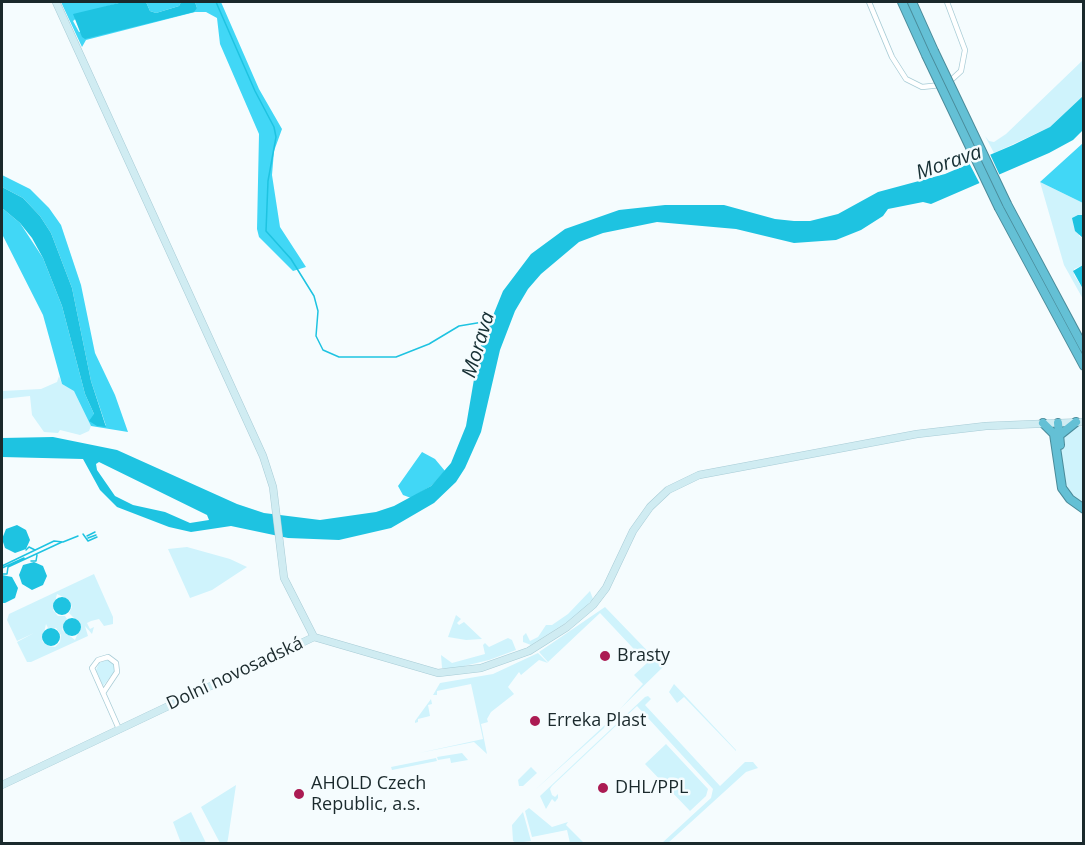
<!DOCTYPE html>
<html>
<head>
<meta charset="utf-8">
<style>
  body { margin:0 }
  #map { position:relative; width:1085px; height:845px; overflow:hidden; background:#f5fcfe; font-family:"Open Sans",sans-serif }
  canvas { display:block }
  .frame { position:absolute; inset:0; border:3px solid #1a292c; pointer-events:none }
</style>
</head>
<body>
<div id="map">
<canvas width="1085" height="845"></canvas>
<div class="frame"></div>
</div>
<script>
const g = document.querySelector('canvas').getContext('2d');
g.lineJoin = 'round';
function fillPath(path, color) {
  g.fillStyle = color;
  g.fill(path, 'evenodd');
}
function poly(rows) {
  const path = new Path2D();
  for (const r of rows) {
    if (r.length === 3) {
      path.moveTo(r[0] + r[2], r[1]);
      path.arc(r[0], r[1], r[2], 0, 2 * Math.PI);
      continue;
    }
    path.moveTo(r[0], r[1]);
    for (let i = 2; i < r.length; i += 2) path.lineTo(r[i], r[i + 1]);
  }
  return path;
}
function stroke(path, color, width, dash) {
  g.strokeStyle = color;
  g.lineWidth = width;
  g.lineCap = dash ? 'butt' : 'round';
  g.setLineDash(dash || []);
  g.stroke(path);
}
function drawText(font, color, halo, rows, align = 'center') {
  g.font = font + ' "Open Sans",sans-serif';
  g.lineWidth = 5;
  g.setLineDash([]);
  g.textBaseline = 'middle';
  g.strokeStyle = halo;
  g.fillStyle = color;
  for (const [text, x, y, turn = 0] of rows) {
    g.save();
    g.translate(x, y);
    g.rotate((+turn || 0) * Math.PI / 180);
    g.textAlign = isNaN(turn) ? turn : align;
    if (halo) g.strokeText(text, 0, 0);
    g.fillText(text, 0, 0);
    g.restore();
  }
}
fillPath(poly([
  [1083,60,1083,96,1050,127,994,153,985,136,989,141,994,142,1006,134],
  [1040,182,1083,203,1083,215,1078,215,1079,236,1083,238,1083,265,1074,269,1074,275,1083,289,1083,299,1064,265],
  [59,376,62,384,74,390,80,400,91,426,89,431,80,435,60,430,58,433,44,432,32,415,30,396,2,399,2,391,41,389,57,382],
  [1076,426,1083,427,1083,503,1071,493,1066,484,1061,459,1061,440,1067,428],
  [187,547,230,559,247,567,212,590,190,598,168,549],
  [94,574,113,617,113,624,104,626,99,619,91,621,87,623,90,629,94,627,92,634,85,626,88,636,31,662,27,662,17,642,34,633,17,641,7,620,9,614],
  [57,594,69,600,72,607,69,613,81,625,75,640,62,630,67,619,65,616,58,616,53,610],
  [46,624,48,628,56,628,61,635,60,642,55,647,48,646,42,641],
  [590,591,593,599,578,615,531,645,523,642,523,636,526,633,530,641,538,637,546,625,552,625,568,614],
  [605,607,663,667,620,709,643,684,634,675,647,663,600,613,548,662,539,652],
  [456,615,461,619,457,623,459,625,464,622,482,639,466,640,448,637],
  [508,638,512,640,516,650,489,660,456,668,442,668,441,655,452,663,485,654,483,645,485,643,489,647],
  [538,653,548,663,539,660,521,675,519,672,508,687,514,694,491,712,487,719,488,722,481,724,487,754,474,742,419,753,483,739,471,684,437,691,437,695,433,695,440,683,493,674],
  [108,659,114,664,115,671,103,686,96,670,99,663],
  [674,684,736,750,736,751,684,697,677,703,669,692],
  [648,696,651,699,645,705,720,786,745,762,753,762,758,768,746,772,668,843,662,843,711,798,713,789,637,706,552,786,550,789,552,795,555,797,558,794,558,798,555,802,552,799,546,809,540,796,645,697],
  [431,699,432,704,428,705,430,716,418,719,418,722,415,723,415,734,415,721],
  [605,725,604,728,535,790],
  [666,744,708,789,706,796,690,811,645,764],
  [462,753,468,760,451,763,450,758,438,760,437,757],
  [436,758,437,761,392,770,391,767],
  [531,767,537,773,523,786,519,786,518,780],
  [236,785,228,839,227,843,220,843,201,807],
  [529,808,552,827,568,822,566,825,584,843,570,843,567,830,532,837,525,811],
  [191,812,206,843,181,843,173,822],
  [523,812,531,841,516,843,513,841,512,825]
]), '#cff3fc');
fillPath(poly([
  [61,2,123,2,83,13,73,21,79,32,197,8,195,2,221,2,259,89,282,129,274,151,272,175,280,227,306,267,293,271,259,237,257,229,259,134,220,44,217,18,206,12,195,12,86,40,82,47],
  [146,2,181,2,179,6,156,13,150,11],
  [1083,143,1083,203,1040,182],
  [2,175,30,189,49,208,61,225,81,285,95,353,115,395,128,432,91,426,74,391,62,384,43,315,2,234,2,208,20,223,43,258,62,306,85,394,94,414,106,426,91,381,72,288,51,233,40,216,23,198,2,187],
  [422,452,435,459,445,471,431,486,411,498,403,495,398,486]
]), '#41d7f6');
fillPath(poly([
  [123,2,146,2,150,11,156,13,179,6,181,2,195,2,197,8,194,12,85,39,82,37,73,14],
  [1083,96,1083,130,1073,140,1049,153,931,204,923,202,888,209,883,216,861,230,836,240,794,243,736,229,657,222,603,233,579,242,541,274,528,289,515,311,500,350,481,432,465,468,456,482,434,503,391,528,339,540,288,538,231,526,191,532,169,527,117,507,100,490,83,459,2,457,2,438,53,437,117,450,237,504,264,513,320,520,376,512,394,506,431,486,451,463,466,426,479,350,503,291,531,254,565,229,619,210,665,205,724,205,775,219,794,221,810,221,838,214,878,192,945,174,1013,145,1050,127],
  [99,462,207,515,209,520,190,523,165,512,133,505,115,496,97,470,96,464],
  [2,187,23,198,40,216,51,233,72,288,91,381,106,427,97,426,89,421,94,414,85,394,62,306,43,258,32,238,20,223,2,208],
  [1078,215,1083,215,1083,238,1075,231,1072,218],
  [1083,265,1083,289,1073,271],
  [17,525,26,530,30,540,26,549,15,553,5,548,2,539,6,529],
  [34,562,43,566,47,576,43,585,32,590,22,584,19,575,23,565],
  [2,575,12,577,18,588,15,598,5,603,2,603],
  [62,606,9],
  [72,627,9],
  [51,637,9]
]), '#1ec3e1');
fillPath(poly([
  [989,152,1001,178,981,186,968,161]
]), '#f5fcfe');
stroke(poly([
  [216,2,255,91,274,127,276,137,268,181,266,231,291,259,314,296,318,311,316,336,323,350,339,357,396,357,429,344,459,326,489,321],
  [83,534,88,541,97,537],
  [87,536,95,532],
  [88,538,96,535],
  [26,550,29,547,35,550],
  [2,557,2,556],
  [31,561,36,561,37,555],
  [2,566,54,541,63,542,78,536],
  [2,568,24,558],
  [2,574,7,574,8,567,62,542]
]), '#1ec3e1', 1.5);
const street = poly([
  [869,2,892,57,906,79,922,87,941,85],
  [947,2,965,50,961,71,949,82],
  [103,693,117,672,116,663,108,657,98,660,92,668,119,729]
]);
const secondary = poly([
  [56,2,263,456,273,487,284,578,314,637],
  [2,785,314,637,438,673,481,668,529,651,567,627,593,605,606,588,633,531,650,507,668,490,699,475,917,434,986,426,1084,422]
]);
const highway = poly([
  [902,2,926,55],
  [912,2,934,51],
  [1007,204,1084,348],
  [999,208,1084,366],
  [1043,423,1054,434,1062,488,1070,499,1084,509],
  [1058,423,1060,445],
  [1061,434,1076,422]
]);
stroke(street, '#a8ccd6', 6);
stroke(secondary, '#a8ccd6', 8);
stroke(highway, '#4a8b9a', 10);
stroke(street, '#fff', 4.5);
stroke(secondary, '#d0ecf2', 7);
stroke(highway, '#64c0d5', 8);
const highwayBridge = poly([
  [934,51,1007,204],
  [926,55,999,208]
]);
stroke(highwayBridge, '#4a8b9a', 10, []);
stroke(highwayBridge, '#64c0d5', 8);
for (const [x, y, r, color] of [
  [605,656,6,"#ab1b53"],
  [535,721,6,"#ab1b53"],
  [603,788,6,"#ab1b53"],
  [299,794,6,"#ab1b53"]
]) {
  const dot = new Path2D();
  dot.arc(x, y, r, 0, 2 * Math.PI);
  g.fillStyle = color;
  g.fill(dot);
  stroke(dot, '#f5fcfe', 2);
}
drawText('18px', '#1a292c', '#f5fcfe', [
  ["Brasty",617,656],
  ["Erreka Plast",547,721],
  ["AHOLD Czech",311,784],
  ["Republic, a.s.",311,805],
  ["DHL/PPL",615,788]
], 'left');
drawText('18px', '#1a292c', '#f5fcfe', [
  ["Dolní novosadská",235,674,-25]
]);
drawText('italic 20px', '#162f34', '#f5fcfe', [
  ["Morava",949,163,-19],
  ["Morava",479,345,-73]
]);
</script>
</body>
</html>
